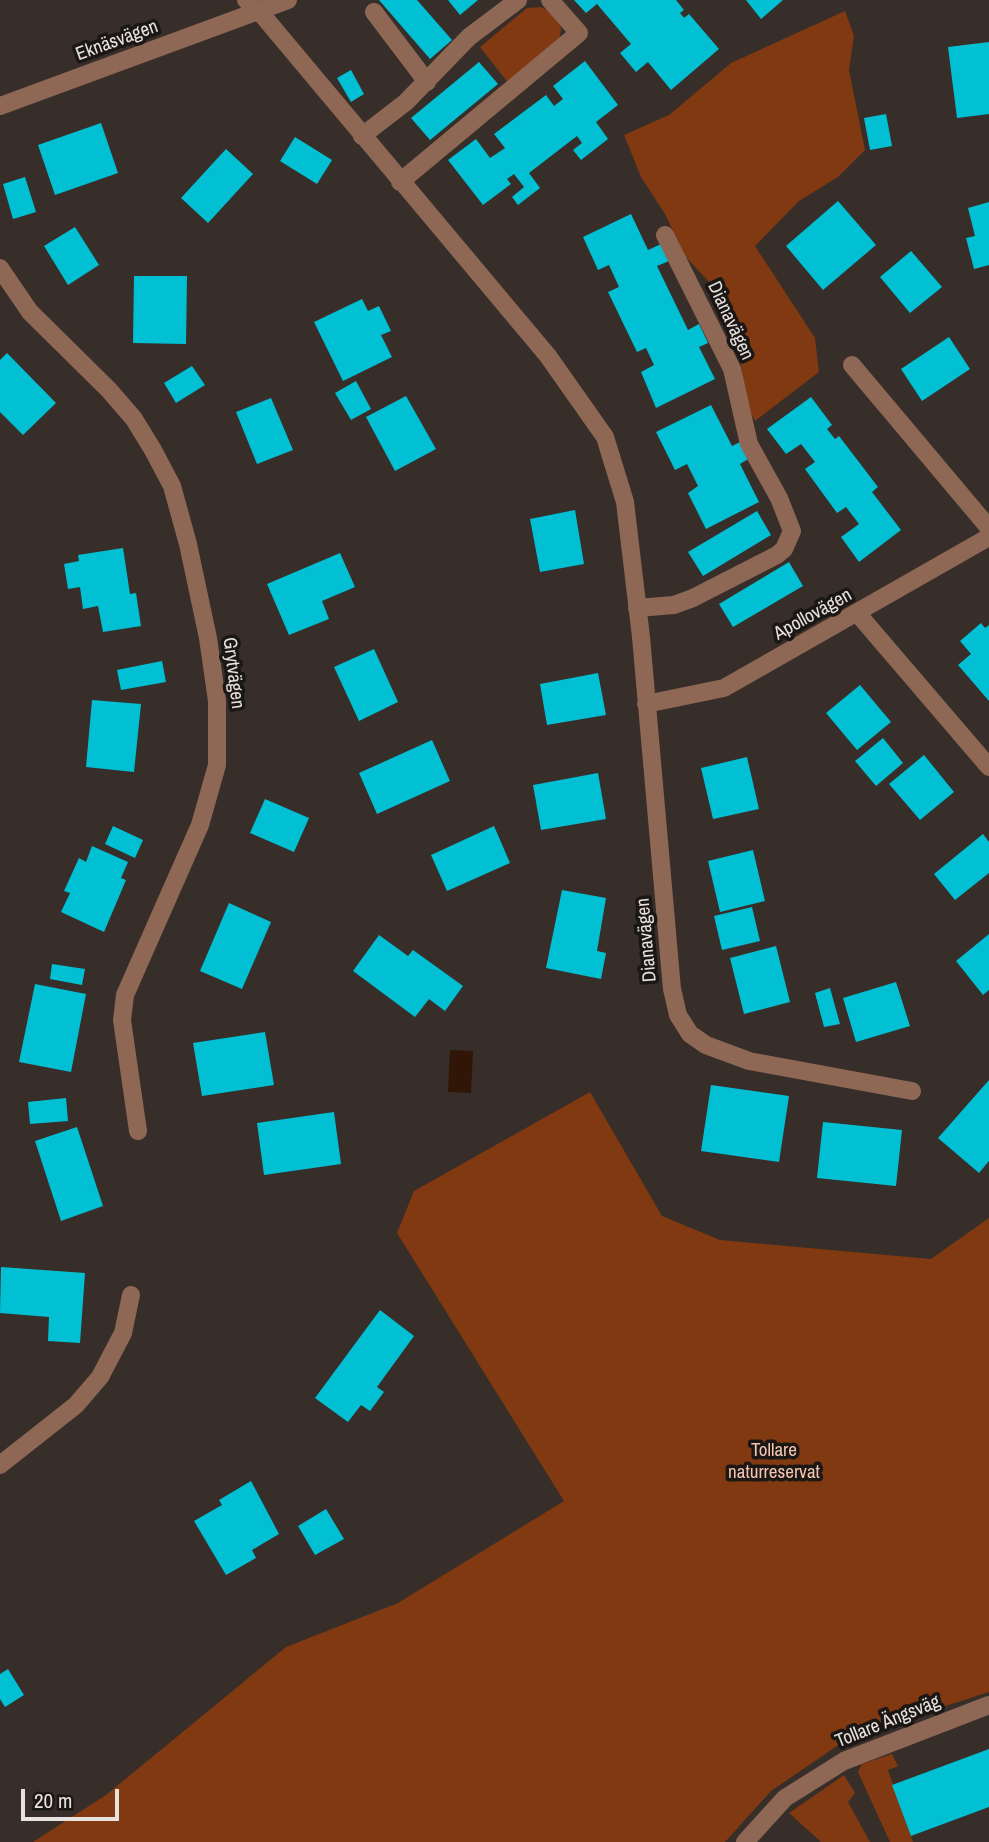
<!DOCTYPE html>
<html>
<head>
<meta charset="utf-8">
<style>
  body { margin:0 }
  #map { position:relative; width:989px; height:1842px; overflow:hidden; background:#372e2a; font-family:"Archivo Narrow",sans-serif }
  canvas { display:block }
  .scale { position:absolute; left:21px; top:1789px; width:98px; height:32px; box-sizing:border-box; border:4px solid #e8e2df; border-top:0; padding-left:9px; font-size:21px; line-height:24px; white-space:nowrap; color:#e8e2df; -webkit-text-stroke:5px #1b1715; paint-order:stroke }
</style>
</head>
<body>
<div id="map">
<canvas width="989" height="1842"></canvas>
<div class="scale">20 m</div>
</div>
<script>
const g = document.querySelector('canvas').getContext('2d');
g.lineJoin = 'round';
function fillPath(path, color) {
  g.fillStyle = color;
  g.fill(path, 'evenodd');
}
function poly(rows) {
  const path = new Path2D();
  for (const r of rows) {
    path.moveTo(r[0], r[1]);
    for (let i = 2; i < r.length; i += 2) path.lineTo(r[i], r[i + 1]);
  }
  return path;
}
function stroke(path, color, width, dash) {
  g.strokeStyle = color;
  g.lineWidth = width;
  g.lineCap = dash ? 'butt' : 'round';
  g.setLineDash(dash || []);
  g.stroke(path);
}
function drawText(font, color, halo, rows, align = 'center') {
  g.font = font + ' "Archivo Narrow",sans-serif';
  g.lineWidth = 7;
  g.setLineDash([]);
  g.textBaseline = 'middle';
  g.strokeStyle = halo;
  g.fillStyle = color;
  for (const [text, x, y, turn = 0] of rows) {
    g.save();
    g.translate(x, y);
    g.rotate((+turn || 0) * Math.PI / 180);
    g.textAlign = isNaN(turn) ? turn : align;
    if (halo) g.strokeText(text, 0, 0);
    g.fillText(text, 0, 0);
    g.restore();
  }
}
fillPath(poly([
  [541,7,558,16,561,29,559,42,509,84,480,47,527,8],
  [845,11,854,36,849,70,865,150,838,177,799,201,755,246,815,338,819,372,755,421,745,401,739,346,732,327,711,284,685,256,665,214,641,177,624,135,669,115,731,63],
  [590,1092,662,1216,720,1240,931,1259,989,1218,989,1692,850,1737,771,1791,725,1842,33,1842,106,1795,286,1647,398,1603,564,1501,397,1233,414,1191],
  [892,1754,898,1766,888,1770,913,1842,890,1842,858,1772,862,1764],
  [844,1775,855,1793,848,1802,870,1842,821,1842,789,1813]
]), '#803911');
fillPath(poly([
  [450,1050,473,1051,471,1093,448,1092]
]), '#311507');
fillPath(poly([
  [379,0,417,0,452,40,430,59],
  [448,0,478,0,460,15],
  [574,0,676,0,684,10,680,13,684,18,689,14,719,49,671,90,648,62,636,72,620,53,631,44,597,4,586,13],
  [746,0,783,0,761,19],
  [989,42,989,114,957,118,948,47],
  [585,61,618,105,596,122,608,139,581,160,573,150,582,143,577,136,529,173,540,188,518,205,512,197,524,187,514,174,507,179,511,184,483,205,448,160,476,139,490,158,505,148,494,134,546,95,554,106,563,99,553,86],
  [479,62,498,84,430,140,411,118],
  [351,70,364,94,351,102,337,78],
  [886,114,892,146,870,150,864,118],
  [101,123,118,173,55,195,38,145],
  [295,137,332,160,317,184,280,161],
  [226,149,253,174,208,223,181,198],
  [25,177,36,212,13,219,3,184],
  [838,201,876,245,823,290,786,246],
  [989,202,989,265,974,269,966,238,975,236,968,208],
  [631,214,648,250,661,244,669,261,657,266,688,330,699,324,708,343,699,347,715,379,656,408,641,372,654,365,646,348,637,352,608,292,619,287,609,265,598,270,583,237],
  [75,227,99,265,68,285,44,246],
  [911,251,942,287,910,313,880,277],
  [134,276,187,276,186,344,133,343],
  [362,299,368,311,379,306,391,331,381,335,392,357,343,381,314,322],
  [949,337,970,369,922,401,901,369],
  [7,353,56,403,23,435,0,412,0,360],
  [192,366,205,385,176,403,164,383],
  [356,381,371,409,351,420,335,393],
  [406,396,436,449,395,471,366,417],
  [811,397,832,425,827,429,835,439,839,436,878,487,872,492,901,530,859,562,841,537,859,524,846,507,837,513,805,469,815,462,801,444,786,454,767,429],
  [271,398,293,450,257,464,236,412],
  [711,405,732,446,742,441,750,458,740,464,759,502,706,529,688,493,698,486,687,464,675,470,656,432],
  [575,510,584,564,540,572,530,519],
  [757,511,771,535,703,576,688,552],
  [123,548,130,594,136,593,141,626,103,632,98,606,83,609,80,587,68,589,64,564,79,561,78,555],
  [340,553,355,587,322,601,329,619,289,635,267,584],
  [789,562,803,586,733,627,719,604],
  [981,623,985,628,989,625,989,701,958,665,971,654,960,641],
  [374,649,398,702,359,721,334,667],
  [162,661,166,682,121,690,117,670],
  [598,673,606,715,547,725,540,684],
  [860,685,891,722,857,750,826,713],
  [92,700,141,704,134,772,86,767],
  [883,738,903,763,876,786,855,761],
  [432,740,450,781,377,814,359,773],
  [924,755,954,792,920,820,889,784],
  [747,757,759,809,713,819,701,768],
  [598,773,606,819,541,830,533,785],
  [265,799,309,818,294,852,250,833],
  [113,826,143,840,135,858,105,844],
  [494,826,510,863,447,891,431,855],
  [983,834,989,842,989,873,955,900,934,874],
  [92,846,128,862,121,878,126,880,104,932,61,912,70,893,64,891,79,858,86,862],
  [753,850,765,901,720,912,708,861],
  [562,890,606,898,597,951,606,953,601,979,546,968],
  [229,903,271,922,242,989,200,971],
  [752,907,760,941,722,950,714,916],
  [989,934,989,990,983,995,956,961],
  [379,935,408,956,413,950,463,986,445,1011,429,999,415,1017,353,971],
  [776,946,790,1002,744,1014,730,958],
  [52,964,85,969,82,985,50,979],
  [896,982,910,1026,856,1042,843,998],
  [35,984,86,994,71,1072,19,1062],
  [830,988,840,1024,824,1027,815,993],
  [265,1032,274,1085,202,1096,193,1043],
  [989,1080,989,1161,979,1173,938,1138],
  [711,1085,789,1096,779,1162,701,1151],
  [66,1098,68,1121,30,1124,28,1102],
  [334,1112,341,1164,264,1175,257,1123],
  [823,1122,902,1130,896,1186,817,1178],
  [77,1127,103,1206,61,1221,35,1141],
  [1,1267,85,1273,80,1343,48,1341,49,1317,0,1313],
  [380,1310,414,1336,377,1387,384,1392,370,1411,361,1405,348,1422,315,1398],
  [251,1481,279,1534,252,1550,256,1558,226,1575,194,1521,222,1505,219,1500],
  [326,1509,344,1539,315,1555,298,1526],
  [8,1669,24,1695,5,1707,0,1699,0,1674],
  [989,1749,989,1807,911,1836,892,1785]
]), '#02c0d4');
stroke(poly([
  [246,0,259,11,548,356,605,437,625,502,641,637,672,989,678,1015,690,1034,706,1045,749,1061,912,1091],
  [374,12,427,82],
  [0,106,288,0],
  [362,136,406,102,469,37,518,0],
  [400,182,579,33,550,0],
  [0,268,30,312,109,390,134,419,153,450,172,486,188,544,208,638,217,701,217,765,200,825,125,995,122,1020,138,1131],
  [852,365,989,528],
  [637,608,674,605,693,598,777,555,784,549,792,531,779,498,749,444,732,369,665,235],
  [858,614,989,767],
  [646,704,724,688,989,537],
  [0,1465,76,1405,100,1377,123,1333,131,1295],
  [745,1842,785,1798,844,1761,989,1705]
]), '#8e6755', 18);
drawText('19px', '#e8e2df', '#1b1715', [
  ["Eknäsvägen",117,41,-20],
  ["Dianavägen",730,321,65],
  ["Apollovägen",813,615,-29],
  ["Grytvägen",233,673,83],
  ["Dianavägen",647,940,-95],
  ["Tollare Ängsväg",888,1722,-22]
]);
drawText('19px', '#f4c4ae', '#1b1715', [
  ["Tollare",774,1451],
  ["naturreservat",774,1473]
]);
</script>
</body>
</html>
